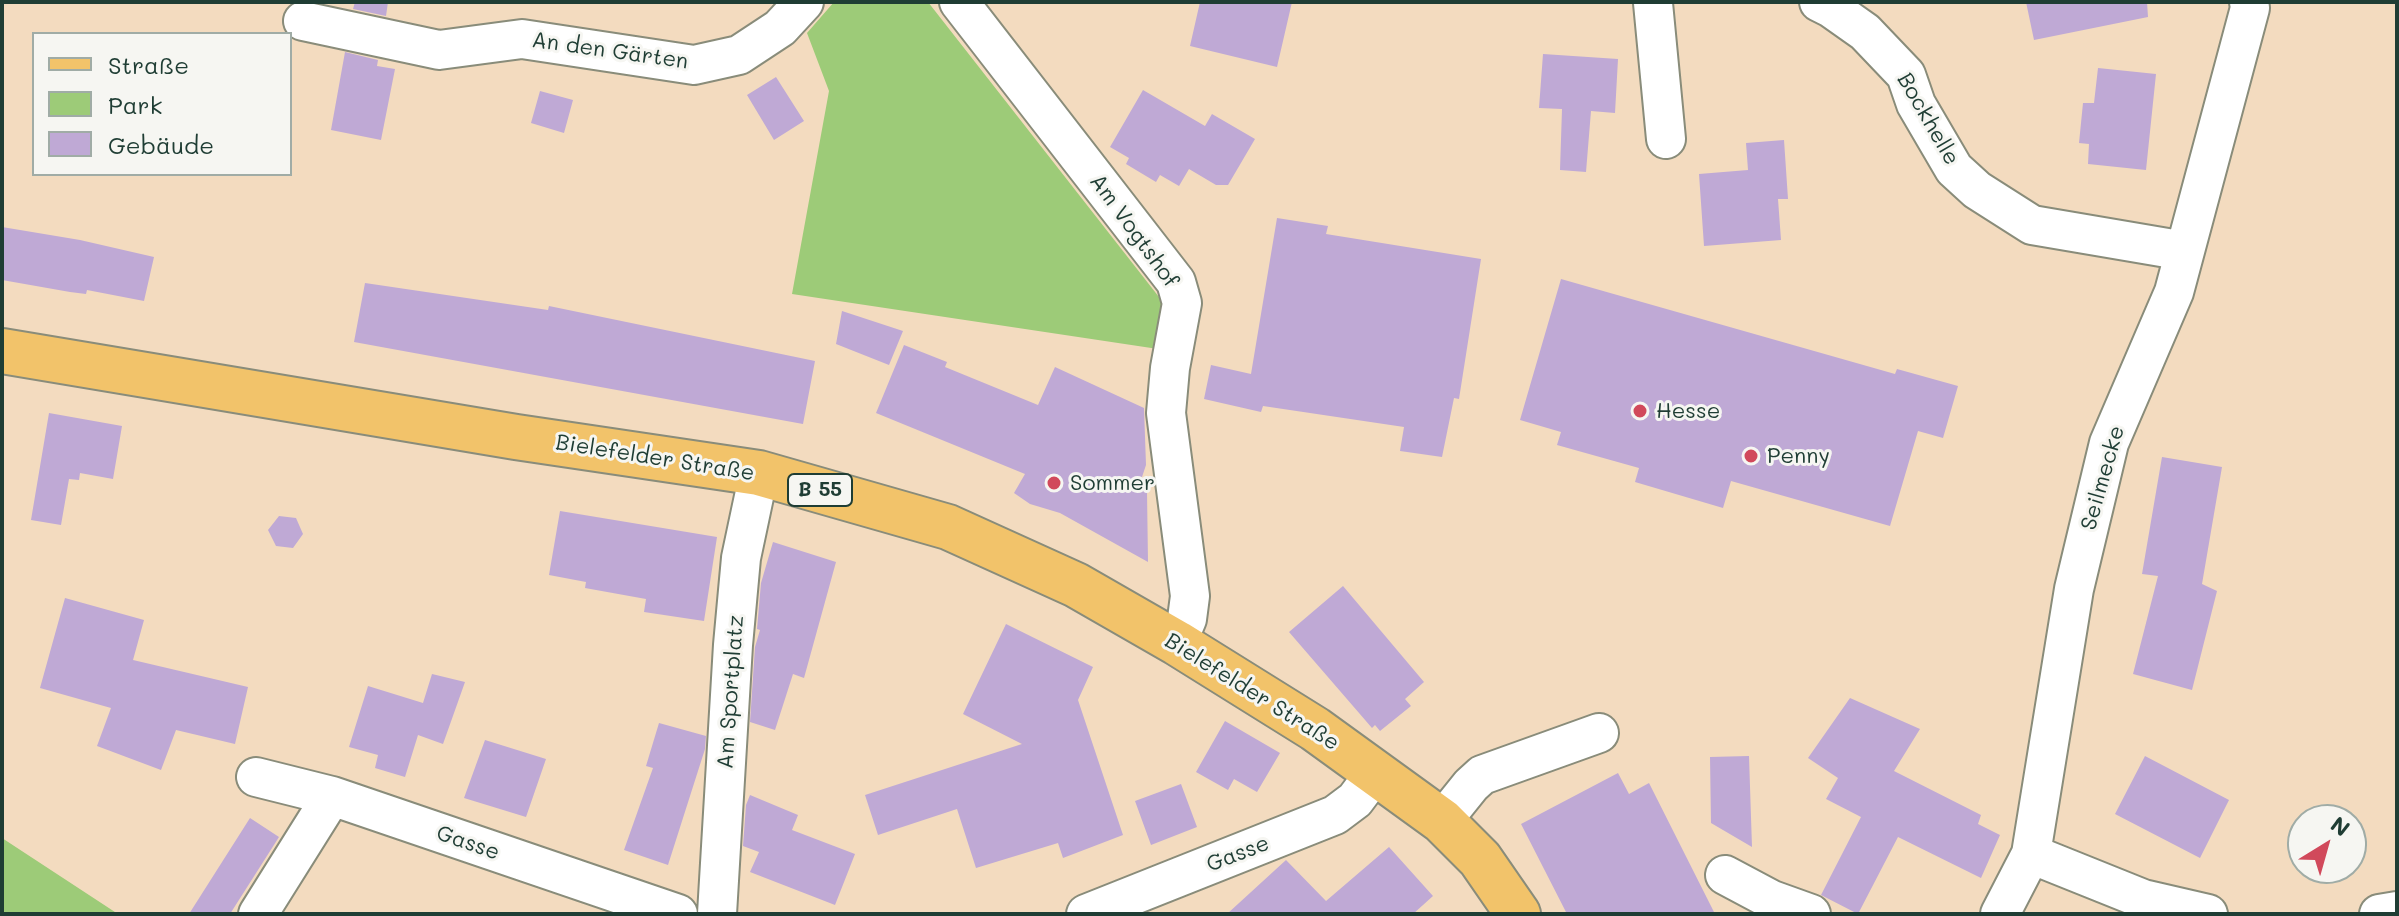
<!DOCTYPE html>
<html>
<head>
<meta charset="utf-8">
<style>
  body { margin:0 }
  #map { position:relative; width:2399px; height:916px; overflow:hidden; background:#f3dbbf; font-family:Mali,sans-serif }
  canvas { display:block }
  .frame { position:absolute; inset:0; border:4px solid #1f3d34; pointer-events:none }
  .legend { position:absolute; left:32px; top:32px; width:260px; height:144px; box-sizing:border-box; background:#f6f6f2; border:2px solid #a0aca6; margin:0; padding:10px 14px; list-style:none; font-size:24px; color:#1f3d34 }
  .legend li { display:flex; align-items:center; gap:16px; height:40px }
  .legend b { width:40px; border:2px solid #a0aca6 }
  .north { position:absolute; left:2287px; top:804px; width:80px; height:80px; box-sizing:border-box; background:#f6f6f2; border:2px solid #a0aca6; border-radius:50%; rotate:37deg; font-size:22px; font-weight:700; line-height:32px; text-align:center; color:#1f3d34 }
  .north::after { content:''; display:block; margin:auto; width:28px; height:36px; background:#d1495b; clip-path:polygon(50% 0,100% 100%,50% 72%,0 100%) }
</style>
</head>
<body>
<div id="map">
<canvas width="2399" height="916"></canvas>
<div class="frame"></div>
<ul class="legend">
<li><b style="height:10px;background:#f2c36a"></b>Straße</li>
<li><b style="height:22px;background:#9dcb78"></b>Park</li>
<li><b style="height:22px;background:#bfa9d5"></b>Gebäude</li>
</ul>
<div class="north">N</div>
</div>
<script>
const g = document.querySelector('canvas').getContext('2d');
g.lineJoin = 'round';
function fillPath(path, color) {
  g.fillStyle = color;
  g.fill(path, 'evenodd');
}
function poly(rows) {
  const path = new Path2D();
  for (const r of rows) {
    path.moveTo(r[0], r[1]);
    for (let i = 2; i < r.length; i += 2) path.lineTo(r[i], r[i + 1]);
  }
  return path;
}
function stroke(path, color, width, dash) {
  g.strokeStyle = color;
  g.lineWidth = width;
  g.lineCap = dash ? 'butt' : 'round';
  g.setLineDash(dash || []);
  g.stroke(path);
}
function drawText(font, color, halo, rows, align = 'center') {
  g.font = font + ' Mali,sans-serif';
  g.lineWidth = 6;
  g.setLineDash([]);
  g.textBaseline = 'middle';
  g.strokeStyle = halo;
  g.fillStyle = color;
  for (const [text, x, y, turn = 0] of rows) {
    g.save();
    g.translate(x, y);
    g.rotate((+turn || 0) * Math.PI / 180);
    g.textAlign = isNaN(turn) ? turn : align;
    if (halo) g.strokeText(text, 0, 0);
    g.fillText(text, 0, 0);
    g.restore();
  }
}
fillPath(poly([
  [834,2,928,2,1166,306,1158,349,792,294,829,91,807,33],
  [2,838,118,914,2,914]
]), '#9dcb78');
fillPath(poly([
  [355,2,388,2,386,16,353,9],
  [1200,2,1292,2,1277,67,1190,46],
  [2026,2,2147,2,2148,17,2034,40],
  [345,52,378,60,377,66,395,69,381,140,331,130],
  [1543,54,1618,59,1615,113,1591,111,1586,172,1560,170,1562,109,1539,108],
  [2098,68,2156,74,2146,170,2088,164,2089,144,2079,143,2083,103,2094,103],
  [776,77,804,121,774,140,747,95],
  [1143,90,1205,126,1212,114,1255,139,1228,185,1216,185,1189,169,1179,186,1160,175,1156,182,1126,164,1129,158,1110,147],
  [540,91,573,100,564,133,531,123],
  [1784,140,1788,199,1778,199,1781,240,1704,246,1699,174,1748,170,1746,143],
  [1277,218,1328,226,1326,234,1481,259,1459,399,1454,398,1442,457,1400,451,1404,427,1263,406,1261,412,1204,399,1211,365,1251,374],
  [2,227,80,240,154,257,144,301,87,290,86,294,70,292,2,280],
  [1561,279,1895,374,1897,369,1958,386,1943,438,1918,431,1890,526,1731,481,1723,508,1635,482,1639,468,1557,445,1561,432,1520,420],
  [365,283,548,310,549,306,815,361,803,424,354,342],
  [842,311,903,331,889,365,836,344],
  [904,345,947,362,945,367,1038,405,1055,367,1144,408,1146,465,1139,486,1147,492,1148,562,1060,513,1030,504,1014,493,1025,474,876,413],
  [49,413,122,426,113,479,80,473,79,480,69,479,61,525,31,520],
  [2162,457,2222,467,2202,584,2217,591,2192,690,2133,674,2158,576,2142,574],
  [560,511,717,537,704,621,644,612,646,599,585,588,586,582,549,575],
  [279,516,296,518,303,534,293,548,276,546,268,530],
  [773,542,836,562,804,678,793,674,775,730,750,722,755,647,760,630,757,629,761,583],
  [1343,586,1424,682,1405,699,1411,706,1380,731,1375,725,1372,728,1289,632],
  [65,598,144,620,133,660,248,687,235,744,176,730,161,770,97,746,111,708,40,688],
  [1006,624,1093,667,1078,700,1123,835,1063,858,1058,843,976,868,957,809,878,835,865,795,1022,744,963,714],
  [432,674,465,682,443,744,418,735,405,777,375,768,378,755,349,747,368,686,423,703],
  [1850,698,1920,729,1894,771,1981,815,1978,824,2000,835,1981,878,1898,837,1858,914,1821,895,1861,817,1826,799,1838,778,1808,758],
  [1225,721,1280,753,1257,792,1234,779,1228,790,1196,772],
  [659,723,706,736,705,749,668,865,624,850,653,768,646,766],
  [485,740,546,759,526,817,464,798],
  [1749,756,1751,817,1752,847,1711,823,1710,757],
  [2145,756,2229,800,2200,858,2115,814],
  [1618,773,1629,794,1649,783,1715,914,1567,914,1521,824],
  [1181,784,1197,827,1151,845,1135,801],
  [750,795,798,815,792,830,855,854,835,905,750,872,759,852,743,846,746,805],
  [250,818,279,837,230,914,189,914],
  [1389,847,1433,896,1413,914,1227,914,1286,860,1326,901]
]), '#bfa9d5');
const minor = poly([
  [959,2,1176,282,1182,303,1170,368,1166,413,1190,596,1187,619,1177,643],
  [1819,2,1831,8,1865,32,1906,75,1916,104,1954,169,1977,190,2032,225,2185,251],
  [1653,3,1666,139],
  [303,21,439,50,522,39,694,65,739,55,780,28,804,2],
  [256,777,332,796,678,914],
  [1442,821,1471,785,1482,775,1599,733],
  [2031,854,2143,899,2208,914],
  [1725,875,1772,900,1811,914],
  [258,914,332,796],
  [717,914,733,645,741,558,759,473],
  [1086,914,1335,815,1355,800,1376,772],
  [2000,914,2031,854,2074,589,2109,443,2174,292,2250,8,2249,2],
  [2379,914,2397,911]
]);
const major = poly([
  [2,351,516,437,759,473,948,527,1076,585,1177,643,1315,729,1442,821,1480,859,1518,914]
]);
stroke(minor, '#898c7a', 42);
stroke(major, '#898c7a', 48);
stroke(minor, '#fff', 38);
stroke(major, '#f2c36a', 44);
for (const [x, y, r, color] of [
  [1640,411,8,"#d1495b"],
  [1751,456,8,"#d1495b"],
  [1054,483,8,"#d1495b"]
]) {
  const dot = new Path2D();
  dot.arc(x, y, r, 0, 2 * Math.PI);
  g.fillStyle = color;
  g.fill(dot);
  stroke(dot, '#f6f6f2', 3);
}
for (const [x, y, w] of [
  [820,490,64]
]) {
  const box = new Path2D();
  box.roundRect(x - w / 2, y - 16, w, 32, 6);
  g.fillStyle = '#f6f6f2';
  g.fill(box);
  stroke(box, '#1f3d34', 2);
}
drawText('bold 20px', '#1f3d34', null, [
  ["B 55",820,490]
]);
drawText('22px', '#1f3d34', '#f6f6f2', [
  ["An den Gärten",610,51,8],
  ["Bockhelle",1928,119,60],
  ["Am Vogtshof",1134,231,54],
  ["Bielefelder Straße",655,458,9],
  ["Seilmecke",2103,478,-74],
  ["Am Sportplatz",731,692,-86],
  ["Bielefelder Straße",1252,692,32],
  ["Gasse",468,843,19],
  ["Gasse",1238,854,-21]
]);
drawText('22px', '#1f3d34', '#f6f6f2', [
  ["Hesse",1656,411],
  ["Penny",1767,456],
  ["Sommer",1070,483]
], 'left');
</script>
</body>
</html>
